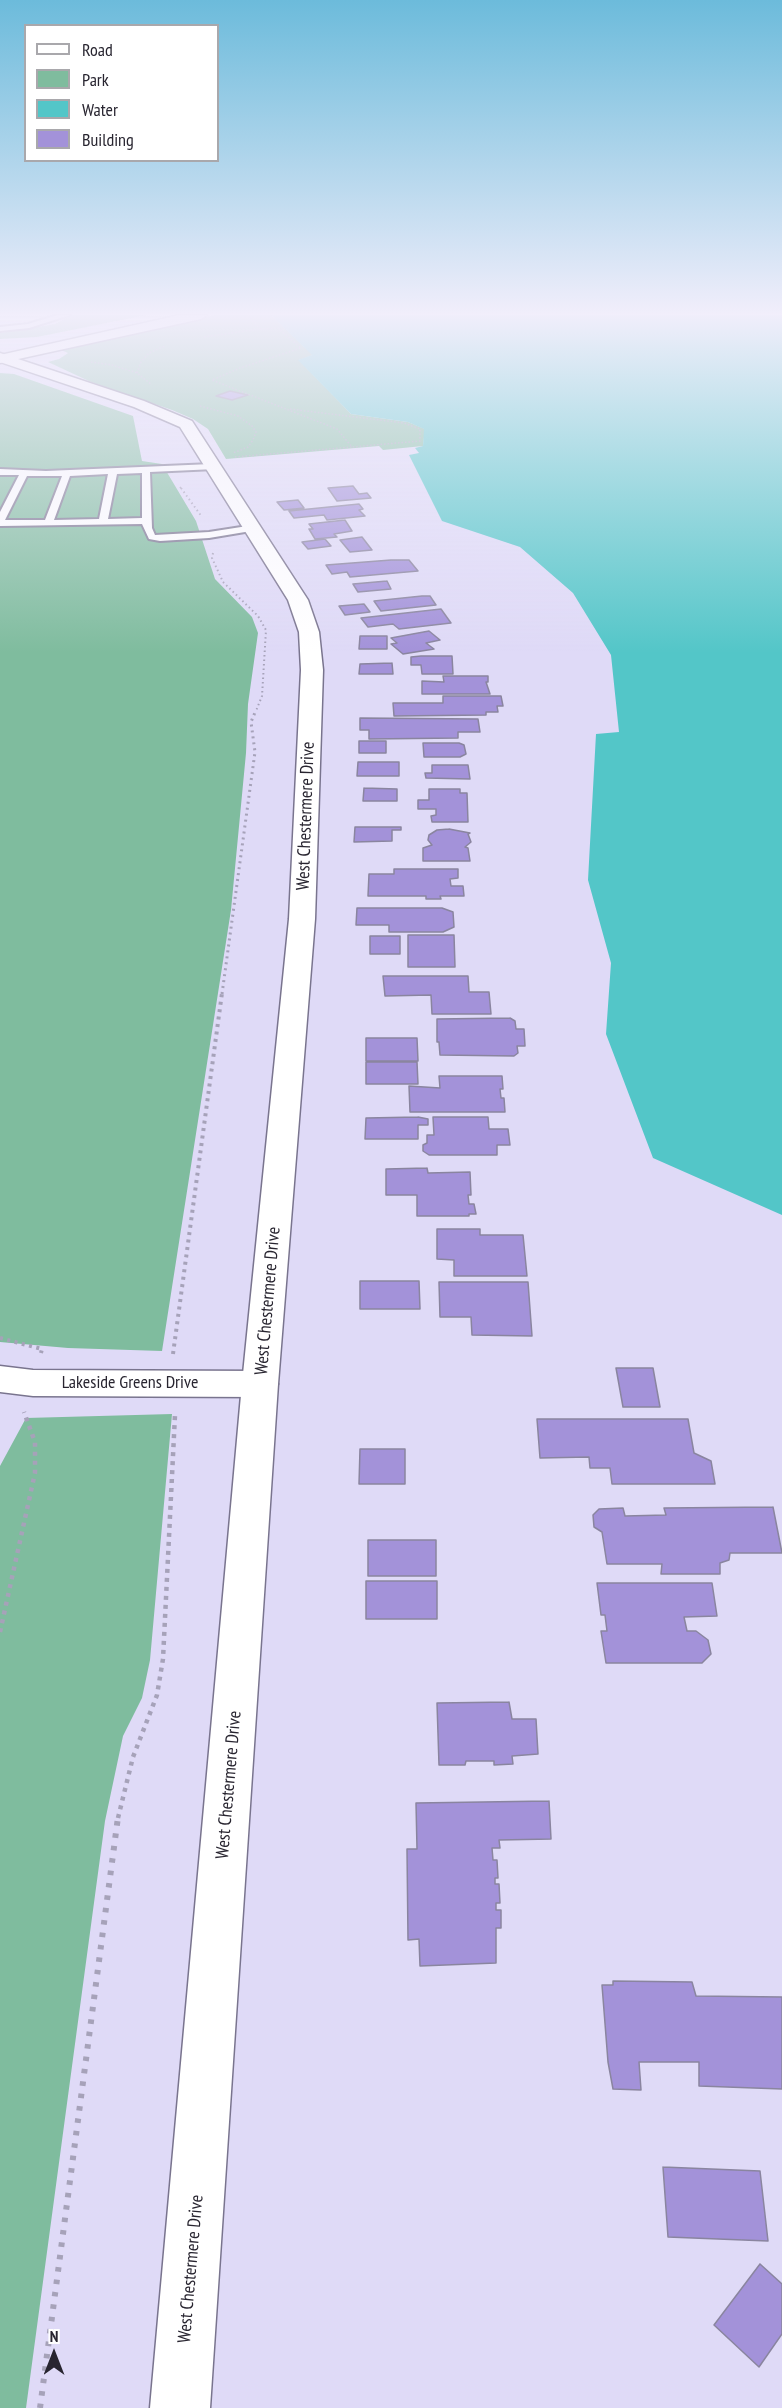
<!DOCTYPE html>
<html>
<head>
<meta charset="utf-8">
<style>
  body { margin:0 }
  #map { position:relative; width:782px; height:2408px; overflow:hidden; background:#dfdaf7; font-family:"PT Sans Narrow",sans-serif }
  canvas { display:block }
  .legend { position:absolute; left:24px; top:24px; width:195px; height:138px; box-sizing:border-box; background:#fff; border:2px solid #a9a8ac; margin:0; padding:8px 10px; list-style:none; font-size:18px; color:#282530 }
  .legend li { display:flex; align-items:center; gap:12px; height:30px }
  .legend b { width:30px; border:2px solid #a9a8ac }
  .north { position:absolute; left:24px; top:2324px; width:60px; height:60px; -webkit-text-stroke:4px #fff; paint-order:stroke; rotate:0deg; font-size:16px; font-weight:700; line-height:24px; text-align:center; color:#282530 }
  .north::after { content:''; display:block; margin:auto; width:21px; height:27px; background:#282530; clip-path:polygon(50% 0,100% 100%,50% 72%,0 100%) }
</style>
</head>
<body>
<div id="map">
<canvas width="782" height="2408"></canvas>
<ul class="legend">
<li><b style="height:8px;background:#fff"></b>Road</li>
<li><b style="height:16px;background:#7fbc9e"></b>Park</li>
<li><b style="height:16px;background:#53c6c8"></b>Water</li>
<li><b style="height:16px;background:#a392d9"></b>Building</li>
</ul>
<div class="north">N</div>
</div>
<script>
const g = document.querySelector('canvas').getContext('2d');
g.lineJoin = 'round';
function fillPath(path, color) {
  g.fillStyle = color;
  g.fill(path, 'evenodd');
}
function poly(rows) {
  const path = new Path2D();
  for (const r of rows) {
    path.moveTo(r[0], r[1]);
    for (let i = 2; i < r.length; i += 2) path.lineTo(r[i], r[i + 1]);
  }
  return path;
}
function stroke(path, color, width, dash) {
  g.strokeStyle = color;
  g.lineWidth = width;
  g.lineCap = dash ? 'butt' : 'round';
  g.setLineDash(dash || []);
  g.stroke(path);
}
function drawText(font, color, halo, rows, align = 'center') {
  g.font = font + ' "PT Sans Narrow",sans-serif';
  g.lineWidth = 5;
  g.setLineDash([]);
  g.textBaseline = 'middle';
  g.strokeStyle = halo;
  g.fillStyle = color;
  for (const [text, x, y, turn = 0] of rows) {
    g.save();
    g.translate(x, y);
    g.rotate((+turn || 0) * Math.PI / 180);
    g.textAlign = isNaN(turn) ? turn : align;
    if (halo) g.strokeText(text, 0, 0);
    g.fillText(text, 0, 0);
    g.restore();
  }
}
fillPath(poly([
  [72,315,146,315,37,337,0,339,0,333,55,324],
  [215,315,271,315,313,355,299,360,351,414,408,422,425,429,423,446,383,450,379,446,226,459,208,429,193,419,172,410,91,382,48,362,59,359,68,353,61,350],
  [0,373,14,374,133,416,142,461,162,464,196,521,215,579,252,617,258,633,248,704,246,753,231,910,162,1351,68,1348,0,1342],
  [172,1414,150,1660,142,1698,123,1736,105,1821,26,2408,0,2408,0,1466,26,1418]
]), '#7fbc9e');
fillPath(poly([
  [271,315,782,315,782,1215,653,1158,606,1034,611,963,588,880,596,734,619,732,611,655,573,593,520,547,442,521,409,455,419,453,415,448,423,446,424,429,408,422,351,414,298,360,312,355]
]), '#53c6c8');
const building = poly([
  [230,391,248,395,232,400,216,396,230,391],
  [353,486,359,494,367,493,371,498,337,501,328,488,353,486],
  [298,500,304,508,284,510,277,502,298,500],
  [359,504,363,509,359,510,365,516,327,520,324,515,294,518,289,511,359,504],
  [345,520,352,531,334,534,337,537,315,539,309,529,313,529,309,524,345,520],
  [362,537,372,550,350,552,340,540,362,537],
  [325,539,331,546,308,549,302,542,325,539],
  [391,560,409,560,418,571,350,577,347,572,332,574,326,565,391,560],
  [387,581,391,589,358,592,353,584,387,581],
  [422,596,430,596,436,605,381,611,374,601,422,596],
  [364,604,370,612,345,615,339,606,364,604],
  [441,609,451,623,399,629,393,624,368,627,361,618,441,609],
  [429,631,440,640,426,643,434,649,403,654,391,644,397,643,391,638,429,631],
  [360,636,387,636,387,649,359,649,360,636],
  [421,656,452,656,453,674,422,674,421,665,411,665,411,657,421,656],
  [392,663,393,674,359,674,360,664,392,663],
  [443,676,488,676,488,682,486,682,490,694,422,694,422,681,444,682,443,676],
  [443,696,501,696,503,706,497,706,498,712,486,712,486,715,394,716,393,703,443,703,443,696],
  [360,718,478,719,480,732,458,732,458,738,369,739,369,730,360,730,360,718],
  [359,741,386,741,386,753,359,753,359,741],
  [423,743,459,743,464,745,466,754,460,757,424,757,423,743],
  [358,762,399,762,399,776,357,776,358,762],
  [432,765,468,765,470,779,426,778,425,773,432,773,432,765],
  [364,788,397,789,397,801,363,801,364,788],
  [429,789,460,789,460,793,467,793,468,822,432,822,431,816,436,815,436,809,418,809,418,800,429,800,429,789],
  [355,827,401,827,401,830,392,830,392,841,354,842,355,827],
  [449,829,470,833,468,834,471,842,465,847,468,848,470,861,423,861,423,848,432,845,428,840,429,835,437,830,449,829],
  [394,869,458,869,458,878,450,879,451,886,463,886,464,896,440,896,441,899,426,899,426,896,368,896,369,874,394,874,394,869],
  [357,908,442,908,453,912,454,927,443,932,389,932,389,925,356,925,357,908],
  [408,935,454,935,455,967,408,967,408,935],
  [370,936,400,936,400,954,370,954,370,936],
  [383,976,468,976,469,992,489,992,491,1014,432,1014,431,995,385,996,383,976],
  [510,1018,515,1021,516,1029,524,1029,525,1046,517,1046,518,1053,514,1056,440,1055,439,1042,437,1042,437,1019,510,1018],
  [366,1038,417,1038,418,1061,366,1061,366,1038],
  [366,1062,417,1062,418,1084,366,1084,366,1062],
  [439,1076,502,1076,503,1089,500,1089,501,1098,504,1098,505,1112,410,1112,409,1086,440,1088,439,1076],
  [418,1117,428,1119,428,1125,418,1125,418,1139,365,1139,366,1118,418,1117],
  [433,1117,488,1117,489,1129,508,1129,510,1145,497,1145,497,1155,429,1155,423,1151,423,1145,427,1143,427,1135,434,1135,433,1117],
  [427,1168,428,1173,470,1172,471,1195,468,1195,469,1204,474,1204,476,1214,469,1214,469,1216,417,1216,417,1195,386,1195,386,1169,427,1168],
  [437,1229,480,1229,480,1235,523,1235,527,1276,454,1276,454,1260,437,1259,437,1229],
  [360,1281,419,1281,420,1309,360,1309,360,1281],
  [439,1282,528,1282,532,1336,472,1335,471,1317,440,1317,439,1282],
  [616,1368,653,1368,660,1407,623,1407,616,1368],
  [537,1419,688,1419,694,1453,711,1461,715,1484,612,1484,610,1468,590,1468,589,1457,540,1458,537,1419],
  [360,1449,405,1449,405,1484,359,1484,360,1449],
  [773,1507,782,1553,730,1553,729,1560,720,1563,720,1574,661,1574,662,1564,607,1564,602,1532,594,1527,593,1515,599,1509,623,1508,625,1516,666,1515,664,1508,773,1507],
  [368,1540,436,1540,436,1576,368,1576,368,1540],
  [366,1581,437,1581,437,1619,366,1619,366,1581],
  [597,1583,712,1583,717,1616,684,1617,687,1631,696,1631,708,1640,711,1654,702,1663,606,1663,601,1631,607,1631,605,1615,601,1615,597,1583],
  [509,1702,512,1719,536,1719,538,1754,512,1756,513,1764,494,1765,494,1761,466,1761,465,1765,439,1765,437,1703,509,1702],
  [549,1801,551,1839,499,1840,500,1848,492,1848,493,1860,497,1860,498,1878,495,1878,495,1884,499,1884,500,1903,496,1903,496,1910,501,1910,501,1928,496,1928,496,1963,420,1966,419,1939,408,1940,407,1849,417,1849,416,1803,549,1801],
  [613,1981,692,1982,696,1996,782,1997,782,2089,699,2086,699,2062,639,2062,641,2090,613,2089,608,2062,602,1985,613,1985,613,1981],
  [663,2167,760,2171,768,2241,668,2237,663,2167],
  [760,2264,782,2284,782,2334,759,2367,714,2325,760,2264]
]);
fillPath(building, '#a392d9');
stroke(building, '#8a859f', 1.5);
const service = poly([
  [58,315,70,315,29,328,0,331,0,327,28,324,58,315],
  [212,464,216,467,215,469,150,472,152,528,155,535,209,532,254,525,257,526,257,530,209,538,160,541,149,539,142,524,0,526,0,512,19,475,0,475,0,469,46,471,212,464],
  [142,473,142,518,108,519,117,474,142,473],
  [108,474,99,519,54,520,70,476,108,474],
  [27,476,62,476,45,520,5,520,27,476]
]);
const minor = poly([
  [0,1366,33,1370,260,1371,273,1375,278,1384,273,1393,260,1397,33,1396,0,1392,0,1366]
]);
const tertiary = poly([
  [0,353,144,401,192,421,308,600,319,632,323,670,315,919,278,1384,210,2408,150,2408,242,1384,289,919,301,670,299,632,288,600,180,427,134,407,0,362,0,353]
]);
const secondary = poly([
  [180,315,207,315,201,319,0,363,0,355,180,315]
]);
stroke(service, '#79748e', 4);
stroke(minor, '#79748e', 3);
stroke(tertiary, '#79748e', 3);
stroke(secondary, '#79748e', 3);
stroke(poly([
  [204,337,260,329,248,315],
  [91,362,112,365,137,373,152,385],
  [137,373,141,362,149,353,165,346],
  [200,406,238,416,252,426,256,432,253,440,248,447,233,453],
  [290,409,404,423,420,429,420,441,352,447],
  [235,457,352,447,337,429,212,380,240,368,301,348,278,328,260,329],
  [180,487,182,490]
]), '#a6a2b9', 1.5, [1.5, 2]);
stroke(poly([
  [181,488,202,517],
  [213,553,212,558,223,582,258,616,266,630,262,696,256,711]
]), '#a6a2b9', 2, [1.5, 3]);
stroke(poly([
  [222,994,255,752,251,722,256,710]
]), '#a6a2b9', 3, [2, 4]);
stroke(poly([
  [0,1338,42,1349,41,1353],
  [173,1354,222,993]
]), '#a6a2b9', 4, [3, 4.5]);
stroke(poly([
  [0,1632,35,1473,35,1442,24,1412],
  [118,1818,133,1757,157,1695,163,1659,175,1415]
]), '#a6a2b9', 4.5, [4, 5]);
stroke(poly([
  [40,2408,118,1817]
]), '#a6a2b9', 6, [4.5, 8]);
fillPath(service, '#fff');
fillPath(minor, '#fff');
fillPath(tertiary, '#fff');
fillPath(secondary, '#fff');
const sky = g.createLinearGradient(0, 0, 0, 653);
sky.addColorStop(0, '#6cbbdb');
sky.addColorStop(0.48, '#f1eefb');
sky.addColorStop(1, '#f1eefb00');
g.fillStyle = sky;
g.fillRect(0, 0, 782, 653);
drawText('18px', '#282530', '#fff', [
  ["West Chestermere Drive",306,816,-88],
  ["West Chestermere Drive",268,1301,-85],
  ["Lakeside Greens Drive",130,1383],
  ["West Chestermere Drive",229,1785,-85],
  ["West Chestermere Drive",191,2269,-85]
]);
</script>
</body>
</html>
